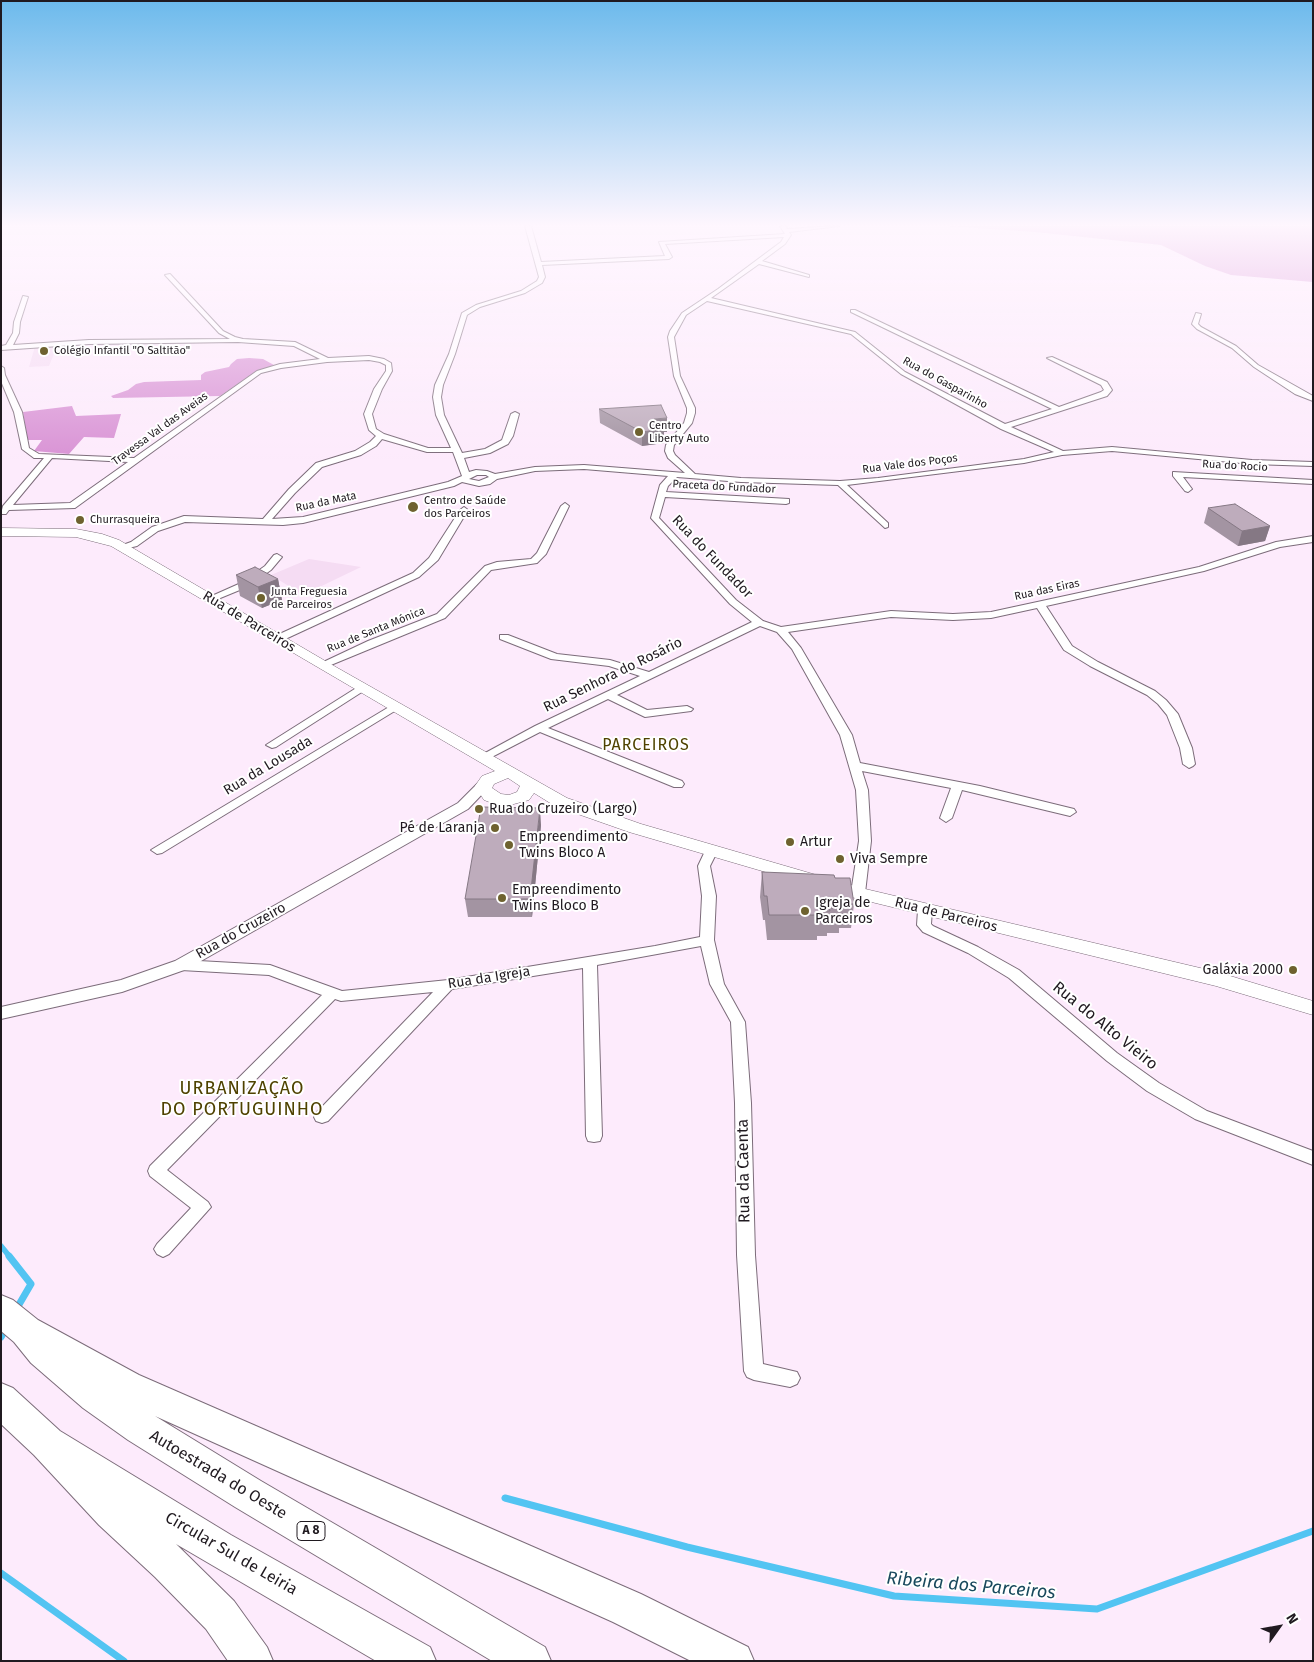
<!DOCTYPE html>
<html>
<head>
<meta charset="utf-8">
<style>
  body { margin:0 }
  #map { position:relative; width:1314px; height:1662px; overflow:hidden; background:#fdebfc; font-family:"Fira Sans",sans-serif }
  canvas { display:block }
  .frame { position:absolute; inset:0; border:2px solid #201a20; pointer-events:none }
  .north { position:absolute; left:1254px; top:1602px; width:50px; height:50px; -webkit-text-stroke:4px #fff; paint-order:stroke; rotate:58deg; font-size:14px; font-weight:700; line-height:20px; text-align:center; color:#201a20 }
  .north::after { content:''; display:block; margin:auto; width:18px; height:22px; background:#201a20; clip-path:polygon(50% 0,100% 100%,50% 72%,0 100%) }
</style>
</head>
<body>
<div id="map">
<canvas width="1314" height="1662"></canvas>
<div class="frame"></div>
<div class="north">N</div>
</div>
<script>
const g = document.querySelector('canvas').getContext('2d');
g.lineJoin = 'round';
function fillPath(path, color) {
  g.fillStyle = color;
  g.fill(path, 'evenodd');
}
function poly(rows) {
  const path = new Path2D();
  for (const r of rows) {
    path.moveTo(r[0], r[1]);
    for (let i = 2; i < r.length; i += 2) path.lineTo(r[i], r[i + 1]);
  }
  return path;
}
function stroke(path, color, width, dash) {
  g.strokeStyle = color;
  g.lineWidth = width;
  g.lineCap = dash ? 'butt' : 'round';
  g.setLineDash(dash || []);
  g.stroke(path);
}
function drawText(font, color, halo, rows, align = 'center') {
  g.font = font + ' "Fira Sans",sans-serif';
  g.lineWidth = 4;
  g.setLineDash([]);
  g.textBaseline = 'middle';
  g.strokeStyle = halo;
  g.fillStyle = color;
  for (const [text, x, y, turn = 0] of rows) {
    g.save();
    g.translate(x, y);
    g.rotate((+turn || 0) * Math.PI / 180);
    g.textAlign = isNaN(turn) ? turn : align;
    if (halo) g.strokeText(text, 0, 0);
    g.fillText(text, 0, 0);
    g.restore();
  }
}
fillPath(poly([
  [58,344,49,366,29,367,35,346],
  [309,559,361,567,303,595,271,575]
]), '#f5dcf3');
fillPath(poly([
  [948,226,1313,226,1313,282,1231,275,1205,266,1161,245,1034,232],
  [249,358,263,359,274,365,255,372,220,396,113,398,111,396,128,390,136,384,144,382,201,380,201,375,205,372,229,367,231,364,237,359],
  [72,406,76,416,121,414,114,438,84,437,69,454,34,451,42,440,27,440,23,412]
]), '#d993d5');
stroke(poly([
  [1,1246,10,1257]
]), '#52c4f2', 5.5);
stroke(poly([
  [9,1256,31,1284,17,1308],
  [1,1337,6,1328],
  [505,1498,687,1547,894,1596,1097,1609,1313,1531],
  [1,1573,124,1661]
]), '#52c4f2', 7);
const minor = poly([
  [525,226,531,226,541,262,665,256,659,242,785,234,780,226,786,226,787,229,839,226,789,232,791,235,785,244,762,261,809,275,809,277,759,264,711,298,855,332,905,372,1005,424,1052,409,851,312,851,310,855,310,1059,407,1101,392,1104,390,1101,385,1047,358,1052,357,1107,382,1112,390,1107,396,1011,427,1063,451,1112,447,1252,460,1313,462,1313,466,1252,464,1112,451,1062,455,1024,463,847,485,888,523,888,527,885,528,838,485,741,482,677,477,668,486,666,492,789,499,789,503,786,504,665,497,659,518,736,600,763,621,781,627,891,611,953,614,991,612,1199,567,1276,542,1313,536,1313,542,1280,547,1204,571,1046,606,1072,646,1098,662,1155,691,1166,700,1178,714,1192,748,1195,764,1193,766,1189,768,1183,764,1180,748,1167,715,1158,704,1147,695,1090,666,1064,650,1037,608,991,618,953,620,891,617,788,632,801,648,852,735,860,763,980,786,1074,809,1076,812,1070,816,962,790,952,818,946,822,940,818,951,788,862,771,868,790,871,841,865,893,858,897,851,893,859,841,856,790,840,735,792,649,777,632,760,626,617,695,647,710,687,706,693,709,691,711,645,717,608,699,548,728,682,781,684,784,682,787,674,787,540,732,486,760,478,760,476,758,535,726,640,676,609,666,551,659,500,639,500,635,508,635,557,654,610,660,649,672,752,622,730,604,651,518,660,485,668,476,584,469,535,471,497,479,490,484,479,486,462,482,454,486,303,523,283,525,185,522,158,531,137,546,120,550,120,546,131,542,152,527,184,516,263,519,289,489,316,463,355,451,370,442,376,436,369,430,364,414,374,389,386,371,386,365,380,362,369,360,327,362,281,368,261,373,75,508,9,510,6,514,1,514,3,506,44,458,34,458,22,449,14,412,1,381,1,366,4,368,5,375,22,412,29,448,39,454,134,458,257,371,280,364,320,359,294,346,238,342,89,344,1,350,1,346,6,345,13,333,14,322,23,296,28,297,20,322,19,333,13,345,89,340,230,339,219,333,165,275,170,274,223,331,235,337,243,339,295,342,328,358,369,356,384,359,391,363,392,371,382,389,372,414,376,429,384,434,428,448,451,448,436,415,433,397,435,385,449,354,462,313,476,305,521,291,537,281,539,277,525,226],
  [784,237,781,242,718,289,682,313,670,331,668,337,674,376,687,408,687,413,684,423,666,445,665,451,668,458,685,473,584,465,535,467,495,474,487,471,476,470,469,472,464,458,490,453,508,444,513,436,519,414,515,412,511,414,502,440,485,449,462,453,444,415,441,397,443,385,455,354,467,315,480,307,525,293,542,283,545,277,542,265,669,259,672,257,665,244,784,237],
  [707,301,851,334,901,374,1001,429,1054,452,1024,459,878,478,840,481,741,478,695,474,675,455,673,451,674,445,692,423,695,413,695,408,680,376,674,337,686,315,707,301],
  [382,439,427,452,453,452,462,476,448,482,303,517,272,519,295,493,322,467,361,455,376,446,382,439],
  [52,458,128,462,70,503,13,505,52,458],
  [477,475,486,475,489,477,479,481,469,479,477,475],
  [1196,313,1201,314,1198,324,1201,327,1236,346,1258,365,1313,396,1313,401,1295,394,1254,367,1232,348,1197,329,1192,324,1196,313],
  [1173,472,1313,480,1313,484,1183,477,1192,489,1188,492,1185,491,1173,476,1173,472],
  [565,503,569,506,546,554,537,563,491,570,445,618,326,667,322,668,317,665,368,641,437,614,485,566,497,562,531,559,537,553,561,506,565,503],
  [464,507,468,510,438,560,419,577,281,641,273,641,273,637,413,573,429,558,460,510,464,507],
  [277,554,282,557,271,570,247,587,213,601,207,601,205,599,241,583,265,566,274,555,277,554],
  [361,685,365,686,366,688,365,690,276,747,272,748,266,745,361,685],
  [394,704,398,705,400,707,398,709,162,853,157,854,151,850,394,704],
  [712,846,718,850,710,866,716,896,714,940,724,984,745,1022,751,1103,755,1255,763,1364,797,1372,800,1378,797,1384,790,1387,754,1380,747,1377,744,1371,737,1255,735,1103,731,1022,710,984,701,946,597,965,602,1136,600,1141,594,1142,588,1141,586,1136,583,968,452,989,328,1121,322,1123,316,1121,314,1117,316,1113,433,992,341,1001,335,999,167,1170,208,1202,211,1207,169,1254,163,1257,157,1254,154,1249,157,1244,191,1208,150,1176,148,1171,150,1166,322,995,269,975,181,970,176,968,174,965,176,962,181,960,270,965,342,991,448,980,655,946,700,937,702,896,698,866,707,847,712,846],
  [925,906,930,907,932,910,931,924,933,926,978,947,1019,970,1117,1053,1159,1083,1207,1111,1313,1151,1313,1165,1195,1119,1147,1091,1107,1061,1009,978,968,953,923,932,917,925,918,910,920,907,925,906]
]);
const tertiary = poly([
  [483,782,488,783,490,786,468,809,187,969,122,992,1,1019,1,1007,121,980,175,961,458,803,478,783,483,782]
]);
const secondary = poly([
  [1,528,76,529,102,534,119,540,327,662,567,798,641,824,861,888,1217,972,1313,1001,1313,1015,1216,986,851,897,629,832,555,806,534,793,529,800,510,805,492,803,484,800,475,786,482,776,495,771,111,546,76,537,1,536,1,528],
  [508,778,520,786,517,792,509,795,501,794,492,788,494,784,508,778]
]);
const motorway = poly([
  [1,1295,13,1300,38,1320,139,1375,641,1594,748,1647,754,1661,691,1661,613,1622,155,1416,261,1481,545,1647,551,1661,492,1661,235,1507,128,1440,83,1408,31,1363,14,1342,1,1331,1,1295],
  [1,1383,13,1388,60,1431,231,1535,430,1647,436,1661,376,1661,176,1544,234,1601,267,1647,273,1661,228,1661,206,1629,155,1577,99,1525,34,1455,1,1424,1,1383]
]);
stroke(minor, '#7c6c7a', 2);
stroke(tertiary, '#7c6c7a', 2);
stroke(secondary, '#7c6c7a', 1);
stroke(motorway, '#7c6c7a', 2);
fillPath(minor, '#fff');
fillPath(tertiary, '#fff');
fillPath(secondary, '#fff');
fillPath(motorway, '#fff');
fillPath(poly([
  [599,409,667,432,664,432,664,443,642,446,600,423],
  [1208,508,1270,526,1265,541,1238,546,1204,523],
  [236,575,278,579,282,600,262,608,240,596],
  [541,825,532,917,468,917,465,899],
  [762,872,854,904,851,928,839,928,839,933,827,933,827,936,817,936,817,940,767,940,765,920,763,920,760,897]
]), '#a394a2');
fillPath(poly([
  [667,418,667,432,664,432,664,443,642,446,642,432,654,419],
  [1270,526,1265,541,1238,546,1242,531],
  [278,579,282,600,262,608,258,587],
  [540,808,541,825,532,917,530,899]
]), '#857884');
const building = poly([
  [661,405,667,418,654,419,664,429,642,432,599,409,661,405],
  [1235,504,1270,526,1242,531,1208,508,1235,504],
  [255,567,278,579,258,587,236,575,255,567],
  [481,807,540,808,530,899,465,899,481,807],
  [762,872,834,875,835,878,850,878,854,904,841,904,841,908,829,908,830,911,819,911,819,915,769,915,767,896,764,896,762,872]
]);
fillPath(building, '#beacbc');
stroke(building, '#857884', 1);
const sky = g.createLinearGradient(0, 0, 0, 459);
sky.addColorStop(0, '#6cbaec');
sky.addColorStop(0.49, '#fef6fe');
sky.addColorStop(1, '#fef6fe00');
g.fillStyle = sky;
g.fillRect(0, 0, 1314, 459);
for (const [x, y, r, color] of [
  [44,351,5,"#6e622f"],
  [639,432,5,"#6e622f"],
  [413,507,6,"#6e622f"],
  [80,520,5,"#6e622f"],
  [261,598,5,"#6e622f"],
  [479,809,5,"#6e622f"],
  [495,828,5,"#6e622f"],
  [790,842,5,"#6e622f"],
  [509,845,5,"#6e622f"],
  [840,859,5,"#6e622f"],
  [502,898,5,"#6e622f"],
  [805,911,5,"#6e622f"],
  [1293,970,5,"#6e622f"]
]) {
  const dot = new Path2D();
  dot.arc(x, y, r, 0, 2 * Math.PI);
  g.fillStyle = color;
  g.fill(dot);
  stroke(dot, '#fff', 2);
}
drawText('11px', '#201a20', '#fff', [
  ["Colégio Infantil \"O Saltitão\"",54,351],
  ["Centro",649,426],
  ["Liberty Auto",649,439],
  ["Centro de Saúde",424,501],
  ["dos Parceiros",424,514],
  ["Churrasqueira",90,520],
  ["Junta Freguesia",271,592],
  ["de Parceiros",271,605]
], 'left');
drawText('11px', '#201a20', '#fff', [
  ["Rua do Gasparinho",945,383,29],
  ["Travessa Val das Aveias",160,429,-36],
  ["Rua Vale dos Poços",910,464,-7],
  ["Rua do Rocio",1235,466,3],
  ["Praceta do Fundador",724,487,3],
  ["Rua da Mata",326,502,-12],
  ["Rua das Eiras",1047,590,-12],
  ["Rua de Santa Mónica",376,630,-22]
]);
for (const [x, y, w] of [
  [311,1531,28]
]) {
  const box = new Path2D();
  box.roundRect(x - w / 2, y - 9.5, w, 19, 4);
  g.fillStyle = '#fff';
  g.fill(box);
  stroke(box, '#201a20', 1);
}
drawText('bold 12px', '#201a20', null, [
  ["A 8",311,1531]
]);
drawText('14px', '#201a20', '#fff', [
  ["Rua do Fundador",712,557,46],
  ["Rua de Parceiros",249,622,31],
  ["Rua Senhora do Rosário",613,675,-26],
  ["Rua da Lousada",268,766,-31],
  ["Rua de Parceiros",946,915,14],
  ["Rua do Cruzeiro",241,931,-29],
  ["Rua da Igreja",489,978,-9]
]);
drawText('14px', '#201a20', '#fff', [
  ["Rua do Cruzeiro (Largo)",489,809],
  ["Pé de Laranja",485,828,"right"],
  ["Empreendimento",519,837],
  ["Twins Bloco A",519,853],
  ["Artur",800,842],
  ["Viva Sempre",850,859],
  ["Empreendimento",512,890],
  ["Twins Bloco B",512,906],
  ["Igreja de",815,903],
  ["Parceiros",815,919],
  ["Galáxia 2000",1283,970,"right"]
], 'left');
g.letterSpacing = '1px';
drawText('16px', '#4f4200', '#fff', [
  ["PARCEIROS",646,746]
]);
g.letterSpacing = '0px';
drawText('16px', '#201a20', '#fff', [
  ["Rua do Alto Vieiro",1105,1026,39],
  ["Rua da Caenta",744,1171,-91],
  ["Autoestrada do Oeste",218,1475,31],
  ["Circular Sul de Leiria",231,1554,30]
]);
g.letterSpacing = '1px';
drawText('18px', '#4f4200', '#fff', [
  ["URBANIZAÇÃO",242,1089],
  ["DO PORTUGUINHO",242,1110]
]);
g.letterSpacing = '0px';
drawText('italic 18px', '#19495d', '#fff', [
  ["Ribeira dos Parceiros",971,1586,5]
]);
</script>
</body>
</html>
